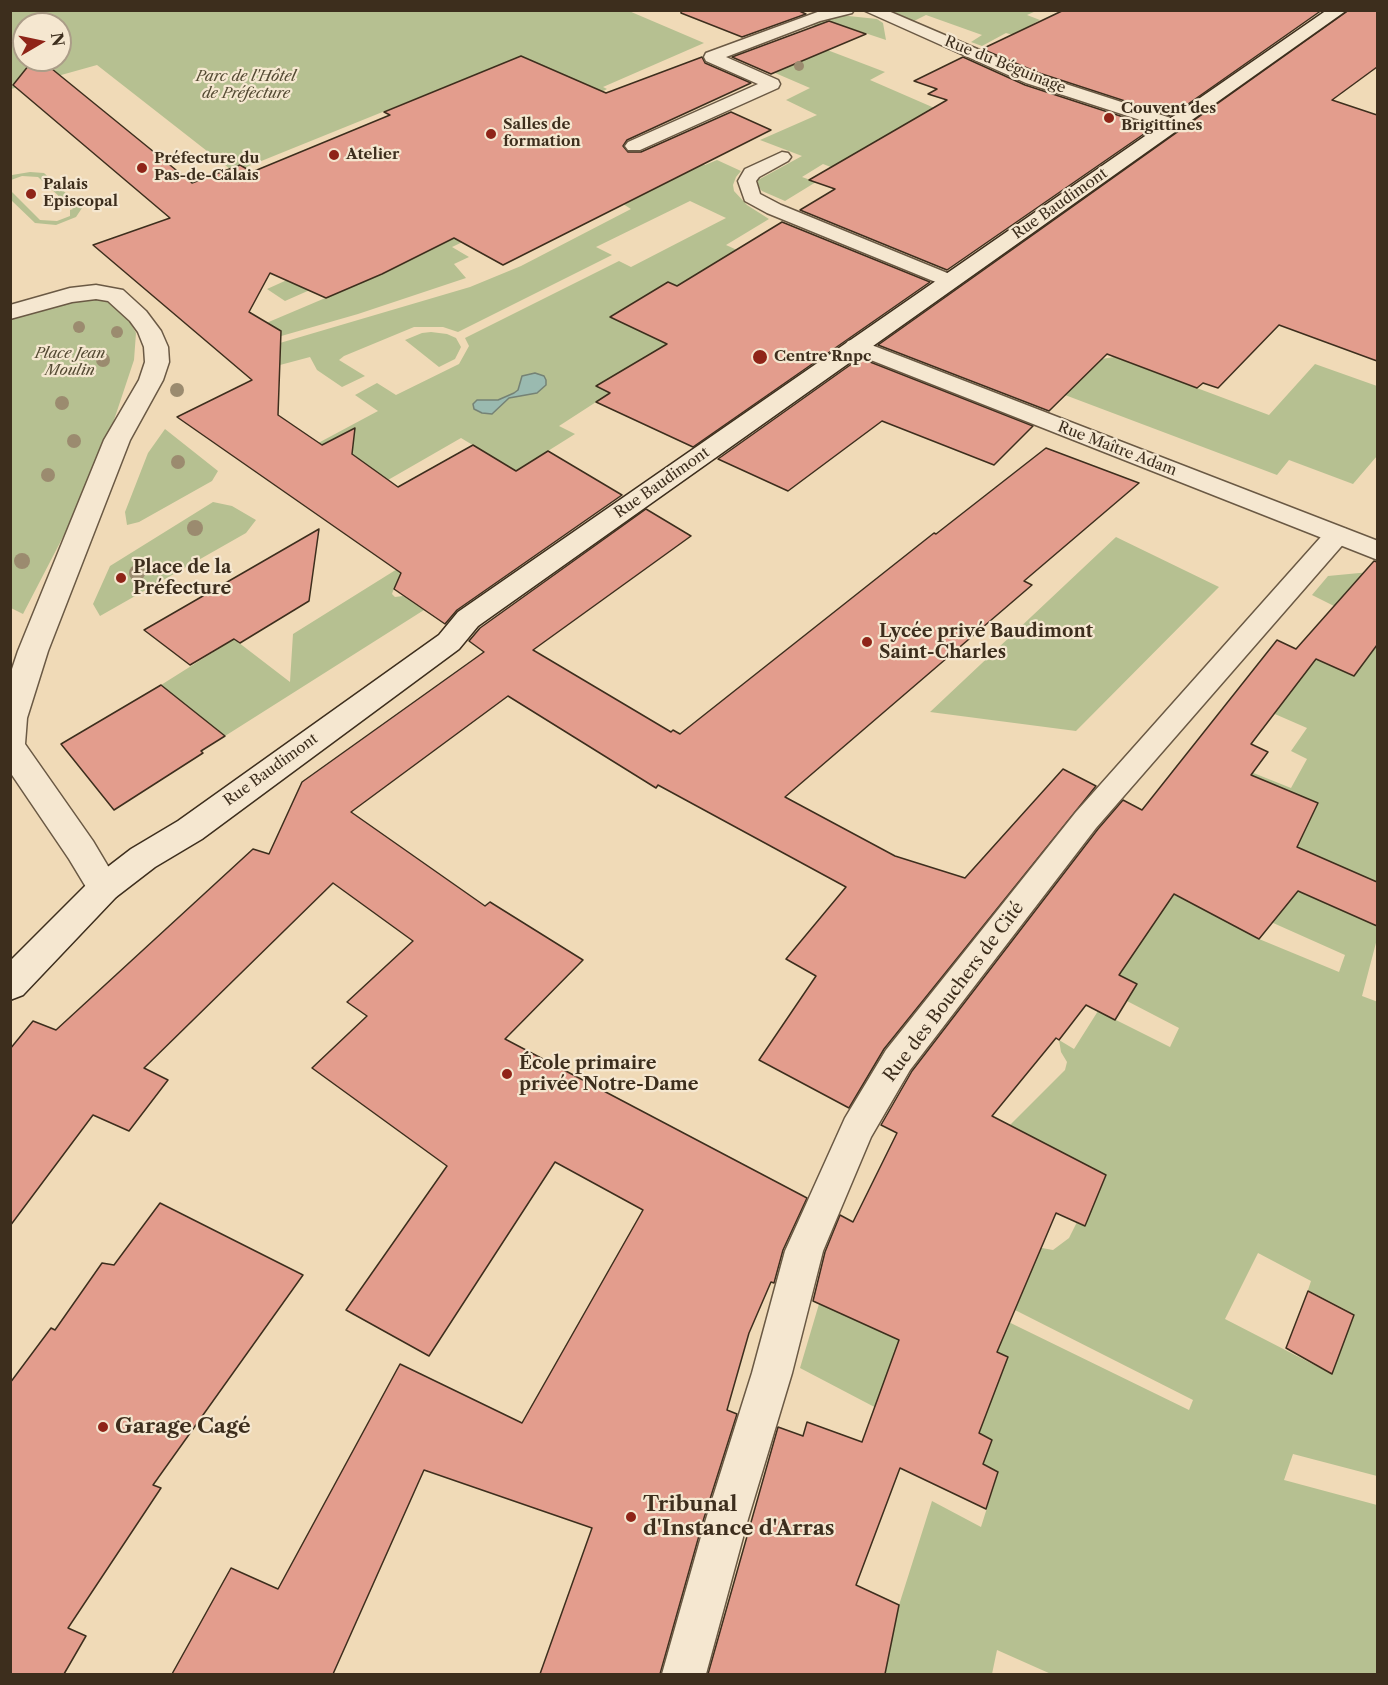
<!DOCTYPE html>
<html>
<head>
<meta charset="utf-8">
<style>
  body { margin:0 }
  #map { position:relative; width:1388px; height:1685px; overflow:hidden; background:#f0dab7; font-family:"Libre Caslon Text",serif }
  canvas { display:block }
  .frame { position:absolute; inset:0; border:12px solid #3d2e1d; pointer-events:none }
  .north { position:absolute; left:12px; top:12px; width:60px; height:60px; box-sizing:border-box; background:#f5e7d0; border:2px solid #ab9d88; border-radius:50%; rotate:81deg; font-size:16px; font-weight:700; line-height:24px; text-align:center; color:#3d2e1d }
  .north::after { content:''; display:block; margin:auto; width:21px; height:27px; background:#8f2418; clip-path:polygon(50% 0,100% 100%,50% 72%,0 100%) }
</style>
</head>
<body>
<div id="map">
<canvas width="1388" height="1685"></canvas>
<div class="frame"></div>
<div class="north">N</div>
</div>
<script>
const g = document.querySelector('canvas').getContext('2d');
g.lineJoin = 'round';
function fillPath(path, color) {
  g.fillStyle = color;
  g.fill(path, 'evenodd');
}
function poly(rows) {
  const path = new Path2D();
  for (const r of rows) {
    path.moveTo(r[0], r[1]);
    for (let i = 2; i < r.length; i += 2) path.lineTo(r[i], r[i + 1]);
  }
  return path;
}
function stroke(path, color, width, dash) {
  g.strokeStyle = color;
  g.lineWidth = width;
  g.lineCap = dash ? 'butt' : 'round';
  g.setLineDash(dash || []);
  g.stroke(path);
}
function drawText(font, color, halo, rows, align = 'center') {
  g.font = font + ' "Libre Caslon Text",serif';
  g.lineWidth = 4.5;
  g.setLineDash([]);
  g.textBaseline = 'middle';
  g.strokeStyle = halo;
  g.fillStyle = color;
  for (const [text, x, y, turn = 0] of rows) {
    g.save();
    g.translate(x, y);
    g.rotate((+turn || 0) * Math.PI / 180);
    g.textAlign = isNaN(turn) ? turn : align;
    if (halo) g.strokeText(text, 0, 0);
    g.fillText(text, 0, 0);
    g.restore();
  }
}
fillPath(poly([
  [10,11,629,11,704,43,603,87,607,89,598,94,607,144,650,166,680,153,705,165,717,160,741,171,736,177,733,185,734,191,747,205,769,219,726,245,746,254,611,317,675,348,597,386,610,393,559,426,575,434,516,471,461,438,388,480,352,454,353,448,337,437,310,451,307,449,378,411,355,395,377,383,396,395,459,364,469,346,465,338,619,261,631,267,726,218,690,201,596,247,612,255,458,332,443,327,414,327,344,356,339,360,365,376,342,387,317,370,310,357,280,365,229,358,470,287,521,266,631,209,623,204,572,231,530,210,452,247,469,257,454,264,466,278,358,314,222,353,212,346,382,274,518,205,563,74,521,56,244,168,230,169,97,65,11,89],
  [24,24,60,24,60,60,24,60],
  [892,11,1036,11,1027,15,1040,20,1024,29,1071,45,1063,49,1006,33,982,46,971,42,982,35,926,15,914,21],
  [839,15,877,19,883,23,886,40,853,29,822,48,885,72,870,80,946,113,857,177,823,164,802,177,816,182,785,201,762,191,758,187,758,180,802,156,760,140,817,115,786,100,810,88,731,54,742,50,763,59,827,30,809,24],
  [30,172,44,173,82,208,76,217,56,225,35,223,11,200,11,191,40,220,57,221,70,216,70,210,73,209,38,177,22,176,11,180,12,175],
  [331,265,346,274,285,301,267,289,287,280,292,283],
  [79,298,104,300,124,312,136,333,134,360,110,432,65,533,23,614,11,608,11,317],
  [431,332,447,334,456,338,461,347,455,359,439,367,405,340,422,333],
  [1114,357,1269,415,1315,364,1377,386,1377,456,1353,484,1289,460,1277,475,1065,395,1051,367],
  [165,429,218,471,212,481,139,522,127,525,125,512,148,453],
  [213,502,232,506,256,520,246,533,100,616,93,604,110,566],
  [1116,537,1219,587,1076,731,930,712],
  [402,566,415,575,394,588,392,594,395,597,403,596,424,610,225,736,161,685,234,639,290,682,293,634],
  [1370,572,1377,575,1377,591,1355,582,1334,606,1312,595,1328,576],
  [1377,646,1377,882,1267,834,1245,780,1251,772,1291,788,1307,759,1291,751,1307,728,1261,708,1302,652,1353,676],
  [1289,791,1318,803,1303,835],
  [1279,883,1377,926,1377,939,1362,996,1378,1002,1377,1476,1293,1454,1284,1480,1377,1505,1377,1674,1051,1674,997,1650,992,1674,885,1674,899,1605,932,1501,981,1527,998,1473,983,1464,945,1416,930,1322,943,1290,1189,1410,1193,1400,1015,1310,1030,1274,1024,1270,1031,1246,1053,1250,1069,1238,1077,1222,1090,1213,1106,1176,1010,1125,1065,1070,1067,1062,1061,1052,1059,1040,1074,1049,1098,1011,1170,1047,1179,1028,1127,1001,1137,984,1117,974,1174,894,1259,939,1339,972,1345,955,1262,918],
  [1258,1253,1311,1281,1308,1290,1354,1314,1332,1374,1225,1319],
  [819,1304,869,1326,924,1318,884,1412,800,1368]
]), '#b6c091');
const water = poly([
  [535,373,544,376,546,380,546,385,537,393,509,398,492,414,482,413,474,409,473,404,477,400,498,400,514,393,518,390,522,376,535,373]
]);
fillPath(water, '#9abab0');
stroke(water, '#758275', 1.5);
const building = poly([
  [681,10,797,10,806,14,742,37,681,13,681,10],
  [1064,10,1322,10,1171,116,1039,73,982,49,1064,10],
  [1349,10,1377,10,1377,67,1332,100,1377,115,1377,361,1279,325,1218,388,1203,383,1197,388,1107,354,1049,411,878,345,1349,10],
  [829,21,866,34,771,74,732,57,829,21],
  [521,56,606,93,702,57,705,63,751,83,627,140,623,146,628,152,641,152,731,112,771,130,503,265,454,238,382,274,326,298,270,273,249,312,281,331,278,415,322,445,355,428,352,454,398,487,473,445,516,471,548,451,622,495,457,610,445,624,394,589,401,573,177,417,252,380,93,245,170,218,13,85,33,60,41,60,192,183,240,165,252,172,390,115,384,112,521,56],
  [963,57,1025,85,1154,127,947,270,800,210,835,189,809,180,947,100,928,94,937,89,914,81,963,57],
  [782,222,930,282,693,447,596,402,610,393,596,386,667,344,610,317,668,282,677,286,782,222],
  [860,358,1033,426,994,465,882,421,788,491,718,459,860,358],
  [1046,448,1139,483,1024,581,1032,585,785,797,895,856,965,878,1063,769,1096,786,884,1049,849,1108,759,1060,816,976,786,959,846,887,658,785,656,788,508,696,351,812,485,906,490,902,583,960,505,1039,807,1198,783,1250,774,1283,771,1282,749,1333,727,1410,737,1414,704,1518,660,1674,540,1674,592,1528,424,1470,333,1674,172,1674,231,1568,278,1589,400,1364,522,1423,643,1210,555,1162,429,1356,346,1310,447,1166,312,1068,367,1016,347,1002,413,941,333,883,144,1068,168,1080,129,1131,93,1115,10,1226,10,1049,33,1021,56,1030,253,849,269,854,302,782,484,652,469,641,480,628,646,509,691,536,533,650,671,732,673,730,680,734,934,533,936,534,1046,448],
  [319,529,309,601,240,643,234,639,190,665,144,630,319,529],
  [1374,561,1377,562,1377,645,1354,676,1316,659,1251,744,1268,752,1251,775,1318,803,1297,847,1377,882,1377,926,1298,891,1259,939,1174,894,1119,975,1137,984,1115,1020,1086,1005,1059,1040,1056,1038,992,1116,1106,1175,1085,1226,1056,1213,997,1352,1008,1357,979,1433,992,1440,983,1464,998,1472,986,1509,900,1468,856,1585,899,1605,885,1674,708,1674,778,1427,803,1436,807,1422,862,1442,899,1340,813,1301,825,1252,840,1215,853,1222,897,1133,881,1125,912,1071,1098,829,1123,800,1142,810,1277,640,1296,649,1374,561],
  [161,685,225,736,201,751,203,753,114,810,61,744,161,685],
  [160,1203,303,1275,153,1485,161,1488,68,1628,86,1636,64,1674,10,1674,10,1383,51,1328,55,1330,102,1263,114,1265,160,1203],
  [1308,1291,1354,1315,1332,1374,1286,1348,1308,1291]
]);
fillPath(building, '#e39d8d');
stroke(building, '#3d2e1d', 1.5);
const lane = poly([
  [823,10,854,10,852,13,820,21,726,57,778,80,780,84,778,88,640,150,628,150,625,146,628,142,758,84,706,61,704,57,706,53,823,10],
  [863,10,886,10,1038,75,1180,121,1183,125,1180,129,1168,129,1026,83,863,10],
  [782,152,788,153,791,157,788,161,759,177,756,181,760,194,781,205,957,277,960,281,957,285,943,285,767,213,745,201,738,181,745,169,782,152],
  [1337,527,1346,529,1349,535,1346,541,1096,828,910,1070,871,1137,823,1251,792,1373,748,1519,706,1674,662,1674,706,1519,752,1373,785,1251,845,1118,886,1050,1076,812,1328,529,1337,527]
]);
const street = poly([
  [96,285,123,290,146,311,161,331,168,347,169,362,163,380,130,440,48,651,27,718,25,744,93,841,121,888,116,897,104,901,92,897,69,859,10,772,10,675,18,651,104,440,139,380,145,362,144,347,138,332,130,321,108,301,96,299,72,302,10,319,10,305,70,288,96,285],
  [856,339,1378,541,1378,560,848,351,844,346,848,341,856,339]
]);
const secondary = poly([
  [1327,10,1347,10,478,626,459,649,202,839,155,867,116,897,23,995,10,1000,10,961,92,879,131,849,178,821,439,635,458,612,1327,10]
]);
stroke(lane, '#6a5944', 3);
stroke(street, '#6a5944', 3);
stroke(secondary, '#3d2e1d', 3);
fillPath(lane, '#f5e7d0');
fillPath(street, '#f5e7d0');
fillPath(secondary, '#f5e7d0');
g.fillStyle = '#9b8b6f';
for (const [x, y, r] of [
  [799,66,5],
  [79,327,6],
  [117,332,6],
  [103,360,7],
  [177,390,7],
  [62,403,7],
  [74,441,7],
  [178,462,7],
  [48,475,7],
  [195,528,8],
  [22,561,8],
  [137,573,8]
]) {
  g.beginPath();
  g.arc(x, y, r, 0, 2 * Math.PI);
  g.fill();
}
for (const [x, y, r, color] of [
  [1109,118,6,"#8f2418"],
  [491,134,6,"#8f2418"],
  [334,155,6,"#8f2418"],
  [142,168,6,"#8f2418"],
  [31,194,6,"#8f2418"],
  [760,357,8,"#8f2418"],
  [121,578,6,"#8f2418"],
  [867,642,6,"#8f2418"],
  [507,1074,6,"#8f2418"],
  [103,1427,6,"#8f2418"],
  [631,1517,6,"#8f2418"]
]) {
  const dot = new Path2D();
  dot.arc(x, y, r, 0, 2 * Math.PI);
  g.fillStyle = color;
  g.fill(dot);
  stroke(dot, '#f5e7d0', 2);
}
drawText('15px', '#3d2e1d', '#f5e7d0', [
  ["Rue du Béguinage",1005,65,22],
  ["Rue Baudimont",1060,204,-35],
  ["Rue Maître Adam",1117,449,21],
  ["Rue Baudimont",662,483,-35],
  ["Rue Baudimont",271,770,-36]
]);
drawText('italic 15px', '#554b34', '#f5e7d0', [
  ["Parc de l'Hôtel",246,77],
  ["de Préfecture",246,94],
  ["Place Jean",70,354],
  ["Moulin",70,371]
]);
drawText('bold 15px', '#3d2e1d', '#f5e7d0', [
  ["Couvent des",1121,109],
  ["Brigittines",1121,126],
  ["Salles de",503,125],
  ["formation",503,142],
  ["Atelier",346,155],
  ["Préfecture du",154,159],
  ["Pas-de-Calais",154,176],
  ["Palais",43,185],
  ["Episcopal",43,202],
  ["Centre Rnpc",774,357]
], 'left');
drawText('bold 18px', '#3d2e1d', '#f5e7d0', [
  ["Place de la",133,568],
  ["Préfecture",133,589],
  ["Lycée privé Baudimont",879,632],
  ["Saint-Charles",879,653],
  ["École primaire",519,1064],
  ["privée Notre-Dame",519,1085]
], 'left');
drawText('18px', '#3d2e1d', '#f5e7d0', [
  ["Rue des Bouchers de Cité",954,992,-53]
]);
drawText('bold 21px', '#3d2e1d', '#f5e7d0', [
  ["Garage Cagé",115,1427],
  ["Tribunal",643,1505],
  ["d'Instance d'Arras",643,1529]
], 'left');
</script>
</body>
</html>
